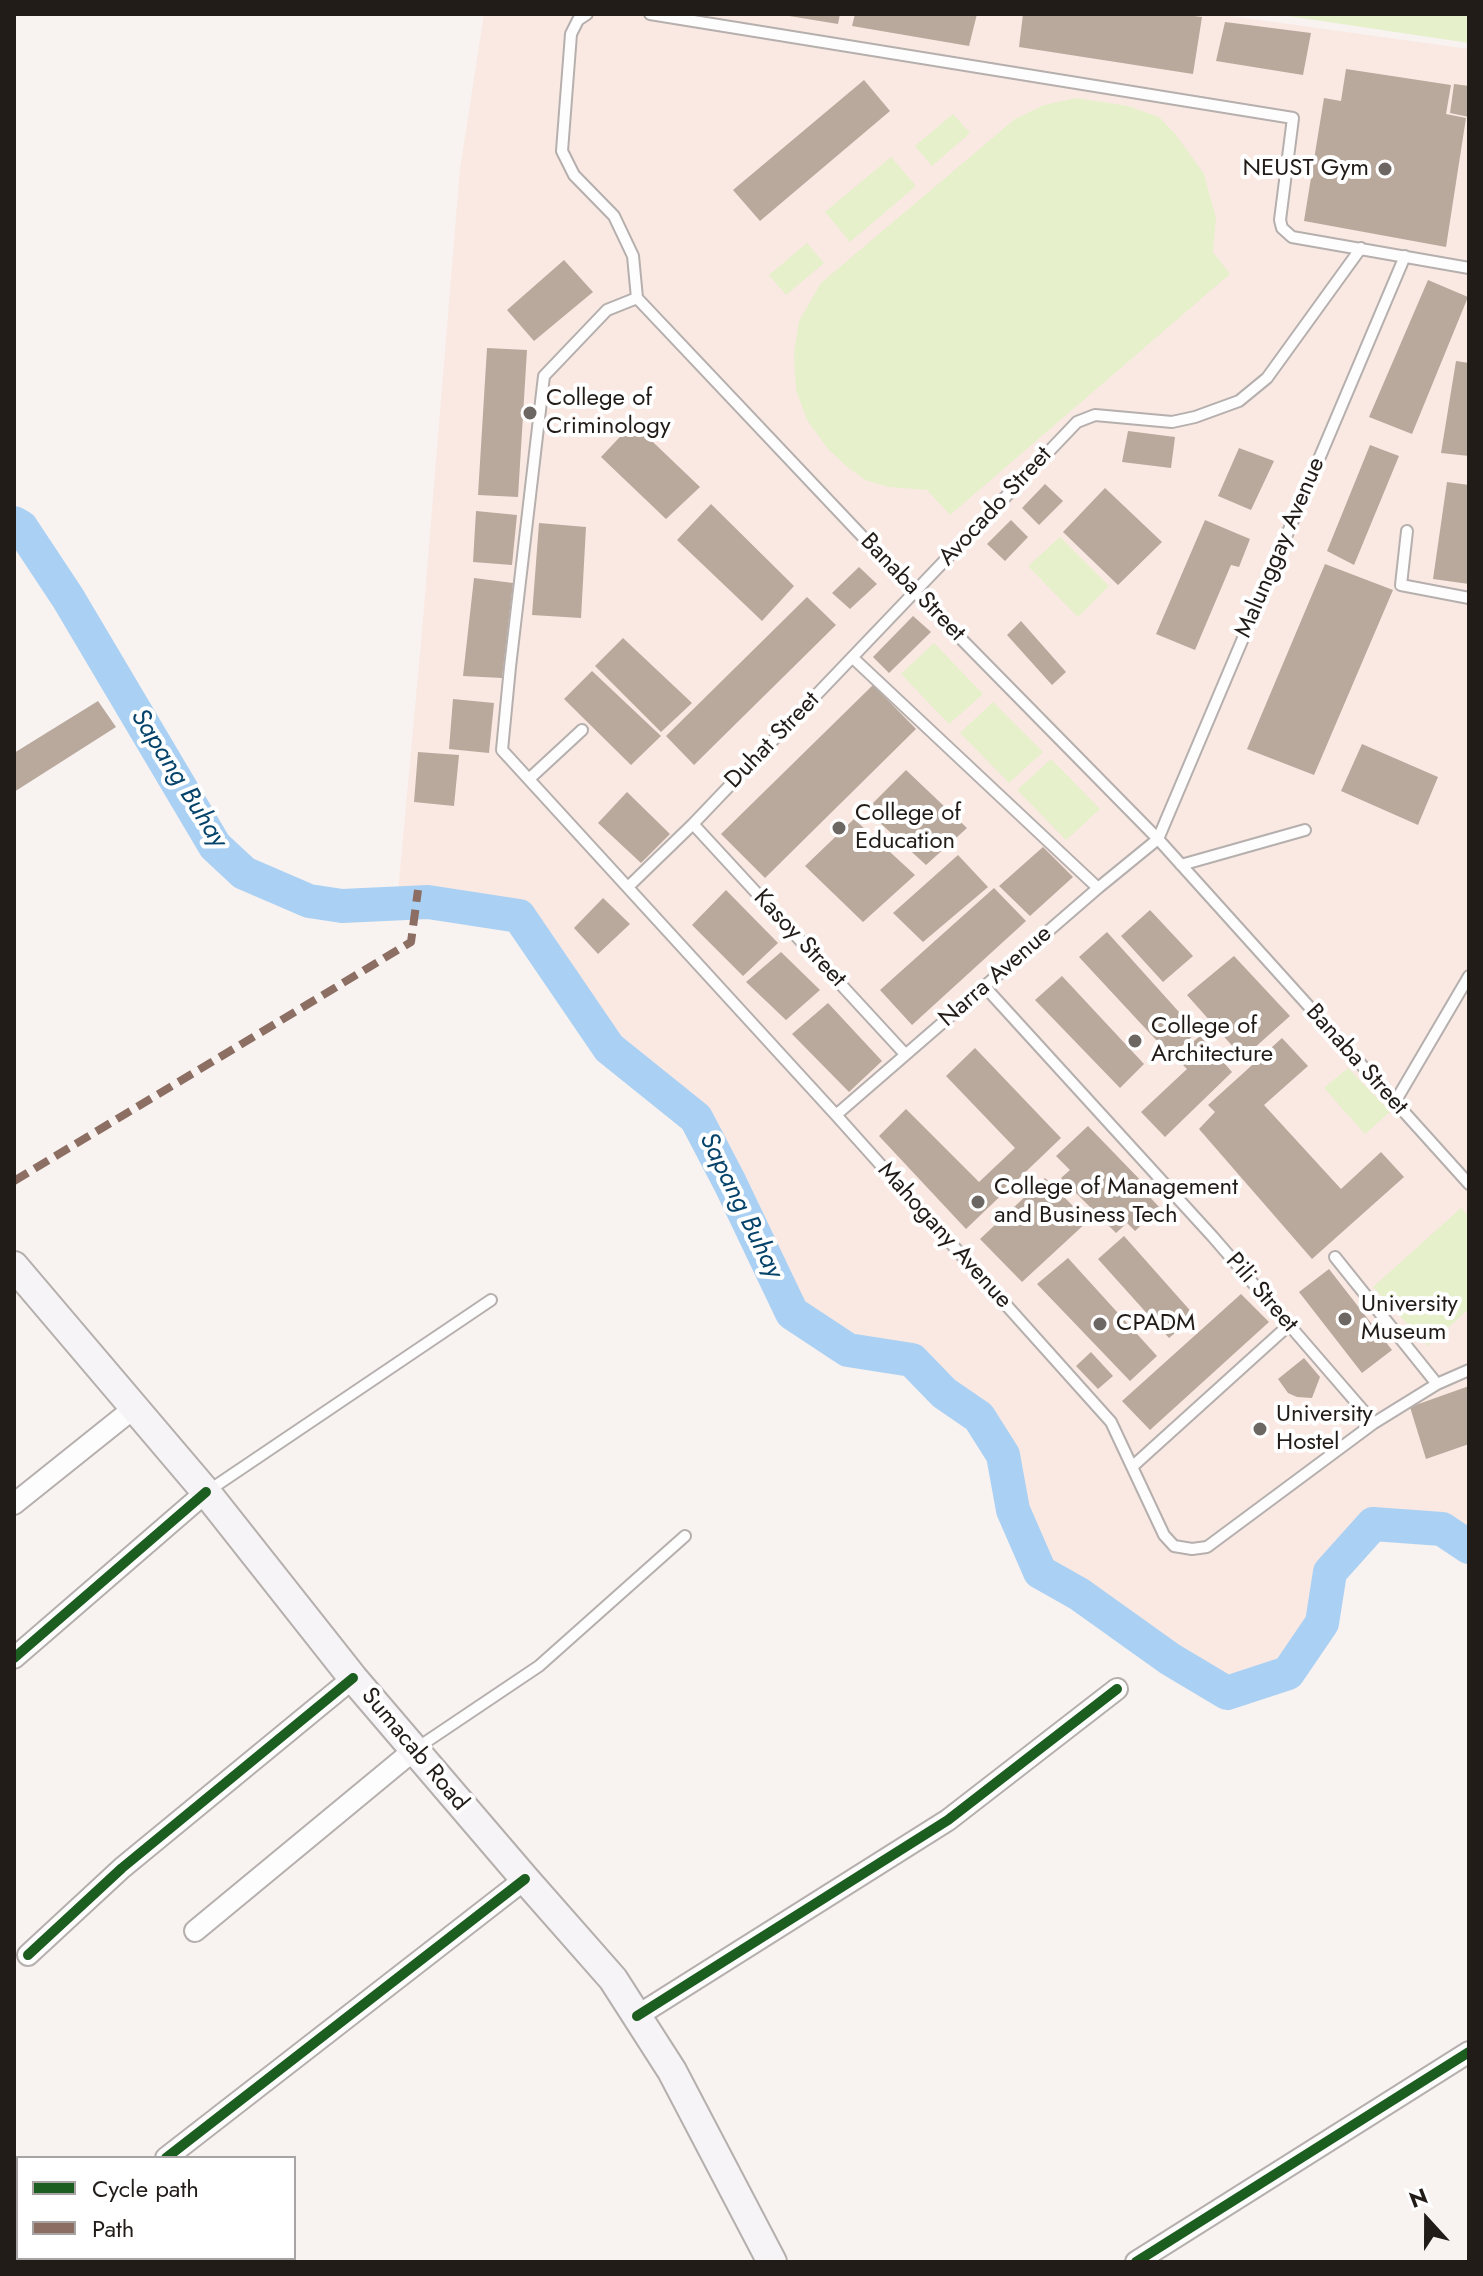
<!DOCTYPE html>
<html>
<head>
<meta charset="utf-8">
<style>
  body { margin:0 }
  #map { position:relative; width:1483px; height:2276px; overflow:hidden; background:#f8f2f0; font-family:Jost,sans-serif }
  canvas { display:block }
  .frame { position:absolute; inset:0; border:16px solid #221c19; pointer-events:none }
  .legend { position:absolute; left:16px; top:2156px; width:280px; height:104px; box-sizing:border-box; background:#fff; border:2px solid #a7a4a3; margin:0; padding:10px 14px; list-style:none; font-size:24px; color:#221c19 }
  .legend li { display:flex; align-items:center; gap:16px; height:40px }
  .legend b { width:40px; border:2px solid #a7a4a3 }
  .north { position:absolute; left:1387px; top:2180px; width:80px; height:80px; -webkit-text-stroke:6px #fff; paint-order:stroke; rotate:339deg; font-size:22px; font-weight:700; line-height:32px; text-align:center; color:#221c19 }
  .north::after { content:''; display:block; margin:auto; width:28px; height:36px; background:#221c19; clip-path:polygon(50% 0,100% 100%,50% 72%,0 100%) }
</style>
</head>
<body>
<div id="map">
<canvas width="1483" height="2276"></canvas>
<div class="frame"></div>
<ul class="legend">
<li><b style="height:10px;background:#1b5e20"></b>Cycle path</li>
<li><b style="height:10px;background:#8d6e63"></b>Path</li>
</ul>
<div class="north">N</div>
</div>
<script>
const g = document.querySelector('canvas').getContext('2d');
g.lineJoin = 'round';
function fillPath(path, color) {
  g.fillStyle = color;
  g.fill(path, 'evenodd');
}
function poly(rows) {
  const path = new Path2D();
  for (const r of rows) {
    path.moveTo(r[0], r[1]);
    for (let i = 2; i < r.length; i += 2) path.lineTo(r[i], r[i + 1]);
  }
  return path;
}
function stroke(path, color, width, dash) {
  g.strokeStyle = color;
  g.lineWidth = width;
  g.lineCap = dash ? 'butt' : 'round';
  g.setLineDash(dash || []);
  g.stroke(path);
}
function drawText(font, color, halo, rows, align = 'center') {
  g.font = font + ' Jost,sans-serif';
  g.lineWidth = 8;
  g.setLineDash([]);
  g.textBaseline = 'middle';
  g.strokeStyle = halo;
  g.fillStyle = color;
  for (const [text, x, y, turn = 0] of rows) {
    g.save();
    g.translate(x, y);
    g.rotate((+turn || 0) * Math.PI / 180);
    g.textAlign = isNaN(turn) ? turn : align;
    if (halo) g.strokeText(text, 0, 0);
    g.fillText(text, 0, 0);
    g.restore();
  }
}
fillPath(poly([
  [484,14,1216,14,1469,49,1469,1547,1442,1529,1373,1524,1331,1572,1322,1623,1288,1673,1227,1693,1170,1659,1079,1594,1040,1572,1013,1510,1003,1455,979,1417,944,1393,912,1360,848,1350,792,1313,730,1183,696,1118,609,1048,519,916,428,902,397,903,421,643,460,169]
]), '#fae9e3');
fillPath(poly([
  [1275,14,1469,14,1469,43],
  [1076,98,1128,106,1159,117,1176,135,1204,174,1216,218,1213,252,1230,274,950,515,927,490,889,487,865,480,846,466,828,449,807,420,796,390,794,355,799,321,821,283,1015,119,1044,105],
  [953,114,970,133,932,166,915,146],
  [891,157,916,186,850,242,825,212],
  [807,243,824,263,786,295,769,275],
  [1060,537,1109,586,1078,617,1028,566],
  [934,643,983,694,949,724,901,674],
  [993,702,1043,752,1009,783,960,733],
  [1051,759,1100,809,1066,840,1017,790],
  [1348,1068,1390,1112,1365,1134,1324,1088],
  [1461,1208,1469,1217,1469,1309,1428,1346,1373,1287]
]), '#e6f0cb');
stroke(poly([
  [14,523,21,527,68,598,215,846,244,873,309,901,342,906,428,902,519,916,609,1048,696,1118,730,1183,792,1313,848,1350,912,1360,944,1393,979,1417,1003,1455,1013,1510,1040,1572,1079,1594,1170,1659,1227,1693,1288,1673,1322,1623,1330,1572,1373,1524,1442,1529,1469,1547]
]), '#aad1f4', 34);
fillPath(poly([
  [790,14,840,14,838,24,789,16],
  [855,14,977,14,969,46,852,26],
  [1023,14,1178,14,1202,17,1193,74,1019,47],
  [1225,22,1311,33,1303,75,1216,61],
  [1346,69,1451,85,1446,114,1466,118,1446,247,1304,221,1324,98,1341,101],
  [864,80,890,111,760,221,733,190],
  [1454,84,1469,86,1469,117,1450,113],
  [564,260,593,292,534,341,507,310],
  [1428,280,1468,297,1412,434,1369,417],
  [487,348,527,350,518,497,478,495],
  [1456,361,1469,363,1469,456,1441,453],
  [633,423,700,487,666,519,601,457],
  [1128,431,1175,437,1171,468,1122,462],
  [1370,445,1399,456,1354,565,1327,551],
  [1239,448,1274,461,1251,510,1218,496],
  [1447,482,1469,485,1469,584,1433,579],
  [1045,484,1063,501,1039,525,1022,508],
  [1105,488,1162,542,1118,585,1063,532],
  [711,504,794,586,762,621,677,540],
  [476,511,517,515,512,565,473,562],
  [1011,520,1028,537,1005,561,987,544],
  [1205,520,1250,539,1239,567,1231,565,1195,650,1156,634],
  [539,523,586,527,581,618,532,615],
  [1325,564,1393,590,1314,775,1247,749],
  [859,567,877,584,850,609,832,593],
  [474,578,513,583,502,678,463,676],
  [807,597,836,625,694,765,666,736],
  [913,616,931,632,889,673,873,657],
  [1021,621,1066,672,1052,685,1007,635],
  [623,638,692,703,661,732,595,666],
  [592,671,661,736,631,765,564,699],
  [873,685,916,729,765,878,721,834],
  [453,699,494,703,489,753,449,749],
  [98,701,116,727,14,792,14,753],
  [1362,744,1438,777,1418,825,1341,791],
  [418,752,459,755,454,806,414,802],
  [906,770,967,828,926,865,866,810],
  [627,792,670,834,641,863,598,823],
  [854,819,915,875,863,922,805,866],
  [1043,847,1073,877,1030,916,999,886],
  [958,855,988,887,923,942,893,913],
  [994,888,1026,921,912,1025,880,990],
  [726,890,778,943,743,976,692,925],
  [603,898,630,924,598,954,574,928],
  [1150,910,1193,956,1163,982,1121,936],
  [1107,932,1197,1032,1171,1056,1079,957],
  [781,952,820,990,786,1020,746,982],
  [1234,956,1290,1016,1243,1058,1187,995],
  [1062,976,1144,1064,1120,1088,1035,1000],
  [828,1003,882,1061,849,1092,792,1034],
  [1200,1036,1232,1072,1165,1137,1141,1112,1187,1069,1175,1057],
  [1282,1038,1308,1066,1264,1105,1341,1189,1381,1152,1404,1177,1312,1259,1199,1129,1215,1112,1208,1105],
  [975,1048,1061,1138,966,1229,879,1136,906,1109,979,1182,1015,1148,946,1076],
  [1088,1126,1147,1187,1138,1195,1140,1198,1146,1193,1160,1208,1135,1231,1127,1223,1116,1233,1061,1178,1070,1170,1056,1156],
  [1045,1178,1088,1221,1022,1282,980,1239],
  [1124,1236,1195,1316,1169,1338,1098,1259],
  [1068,1258,1157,1356,1130,1381,1037,1284],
  [1329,1269,1392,1350,1362,1373,1299,1292],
  [1241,1294,1269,1322,1150,1430,1122,1401],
  [1091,1352,1113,1376,1098,1389,1076,1366],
  [1304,1358,1320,1377,1312,1398,1297,1397,1288,1393,1278,1379],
  [1469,1386,1469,1444,1426,1459,1410,1407]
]), '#b9a89c');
const service = poly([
  [587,14,578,20,571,34,562,151,574,175,614,216,633,256,637,298],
  [650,14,1293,118,1280,220,1282,228,1292,237,1469,268],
  [1407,531,1401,585,1469,598],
  [853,658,1098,888],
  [529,779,582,730],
  [693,824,905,1054],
  [1181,865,1305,830],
  [628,887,693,824,1077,422,1095,415,1172,422,1195,417,1239,401,1267,378,1361,248],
  [985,987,1213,1237,1374,1423],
  [1395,1102,1469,976],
  [836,1115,1098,888,1158,839,1405,256],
  [1469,1184,1158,839,915,592,637,298,607,310,544,376,510,667,502,750,836,1115,1111,1422,1164,1535,1174,1546,1192,1549,1207,1547,1374,1423,1437,1384,1469,1370],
  [1335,1257,1437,1384],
  [1133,1466,1289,1325],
  [208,1491,491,1300],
  [417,1748,539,1666,685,1536]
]);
const minor = poly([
  [14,1504,134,1408],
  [14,1658,206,1492],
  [195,1931,414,1750],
  [28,1955,122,1868,353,1678],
  [637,2016,948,1820,1117,1689],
  [166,2158,525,1879],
  [1136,2262,1469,2052]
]);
const secondary = poly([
  [14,1266,206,1492,353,1678,525,1879,613,1979,672,2071,772,2262]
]);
stroke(service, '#b5afad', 14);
stroke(minor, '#b5afad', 24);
stroke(secondary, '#b5afad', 32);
stroke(service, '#fefdfd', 10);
stroke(minor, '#fefdfd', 20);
stroke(secondary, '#f6f4f6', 28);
stroke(poly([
  [14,1181,411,942,418,890],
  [29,2262,34,2258]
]), '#8d6e63', 8, [16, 8]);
stroke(poly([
  [14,1658,206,1492],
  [28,1955,122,1868,353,1678],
  [637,2016,948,1820,1117,1689],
  [166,2158,525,1879],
  [1136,2262,1469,2052]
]), '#1b5e20', 10);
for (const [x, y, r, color] of [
  [1385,169,8,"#6d6764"],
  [530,413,8,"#6d6764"],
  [839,828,8,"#6d6764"],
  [1135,1041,8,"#6d6764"],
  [978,1202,8,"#6d6764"],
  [1345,1319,8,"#6d6764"],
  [1100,1324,8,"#6d6764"],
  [1260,1429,8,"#6d6764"]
]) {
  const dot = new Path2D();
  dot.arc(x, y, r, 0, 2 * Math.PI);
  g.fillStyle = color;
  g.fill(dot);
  stroke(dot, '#fff', 3);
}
drawText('24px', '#221c19', '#fff', [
  ["NEUST Gym",1369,169,"right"],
  ["College of",546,399],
  ["Criminology",546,427],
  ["College of",855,814],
  ["Education",855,842],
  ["College of",1151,1027],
  ["Architecture",1151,1055],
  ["College of Management",994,1188],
  ["and Business Tech",994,1216],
  ["University",1361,1305],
  ["Museum",1361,1333],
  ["CPADM",1116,1324],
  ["University",1276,1415],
  ["Hostel",1276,1443]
], 'left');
drawText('24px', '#221c19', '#fff', [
  ["Avocado Street",996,507,-47],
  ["Malunggay Avenue",1281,548,-67],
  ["Banaba Street",912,588,46],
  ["Duhat Street",773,741,-46],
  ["Kasoy Street",799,939,47],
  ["Narra Avenue",996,977,-41],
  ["Banaba Street",1356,1060,48],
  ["Mahogany Avenue",944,1236,48],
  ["Pili Street",1261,1293,49],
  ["Sumacab Road",414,1750,50]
]);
drawText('italic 26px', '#05436a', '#fff', [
  ["Sapang Buhay",178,779,58],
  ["Sapang Buhay",740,1206,64]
]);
</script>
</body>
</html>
